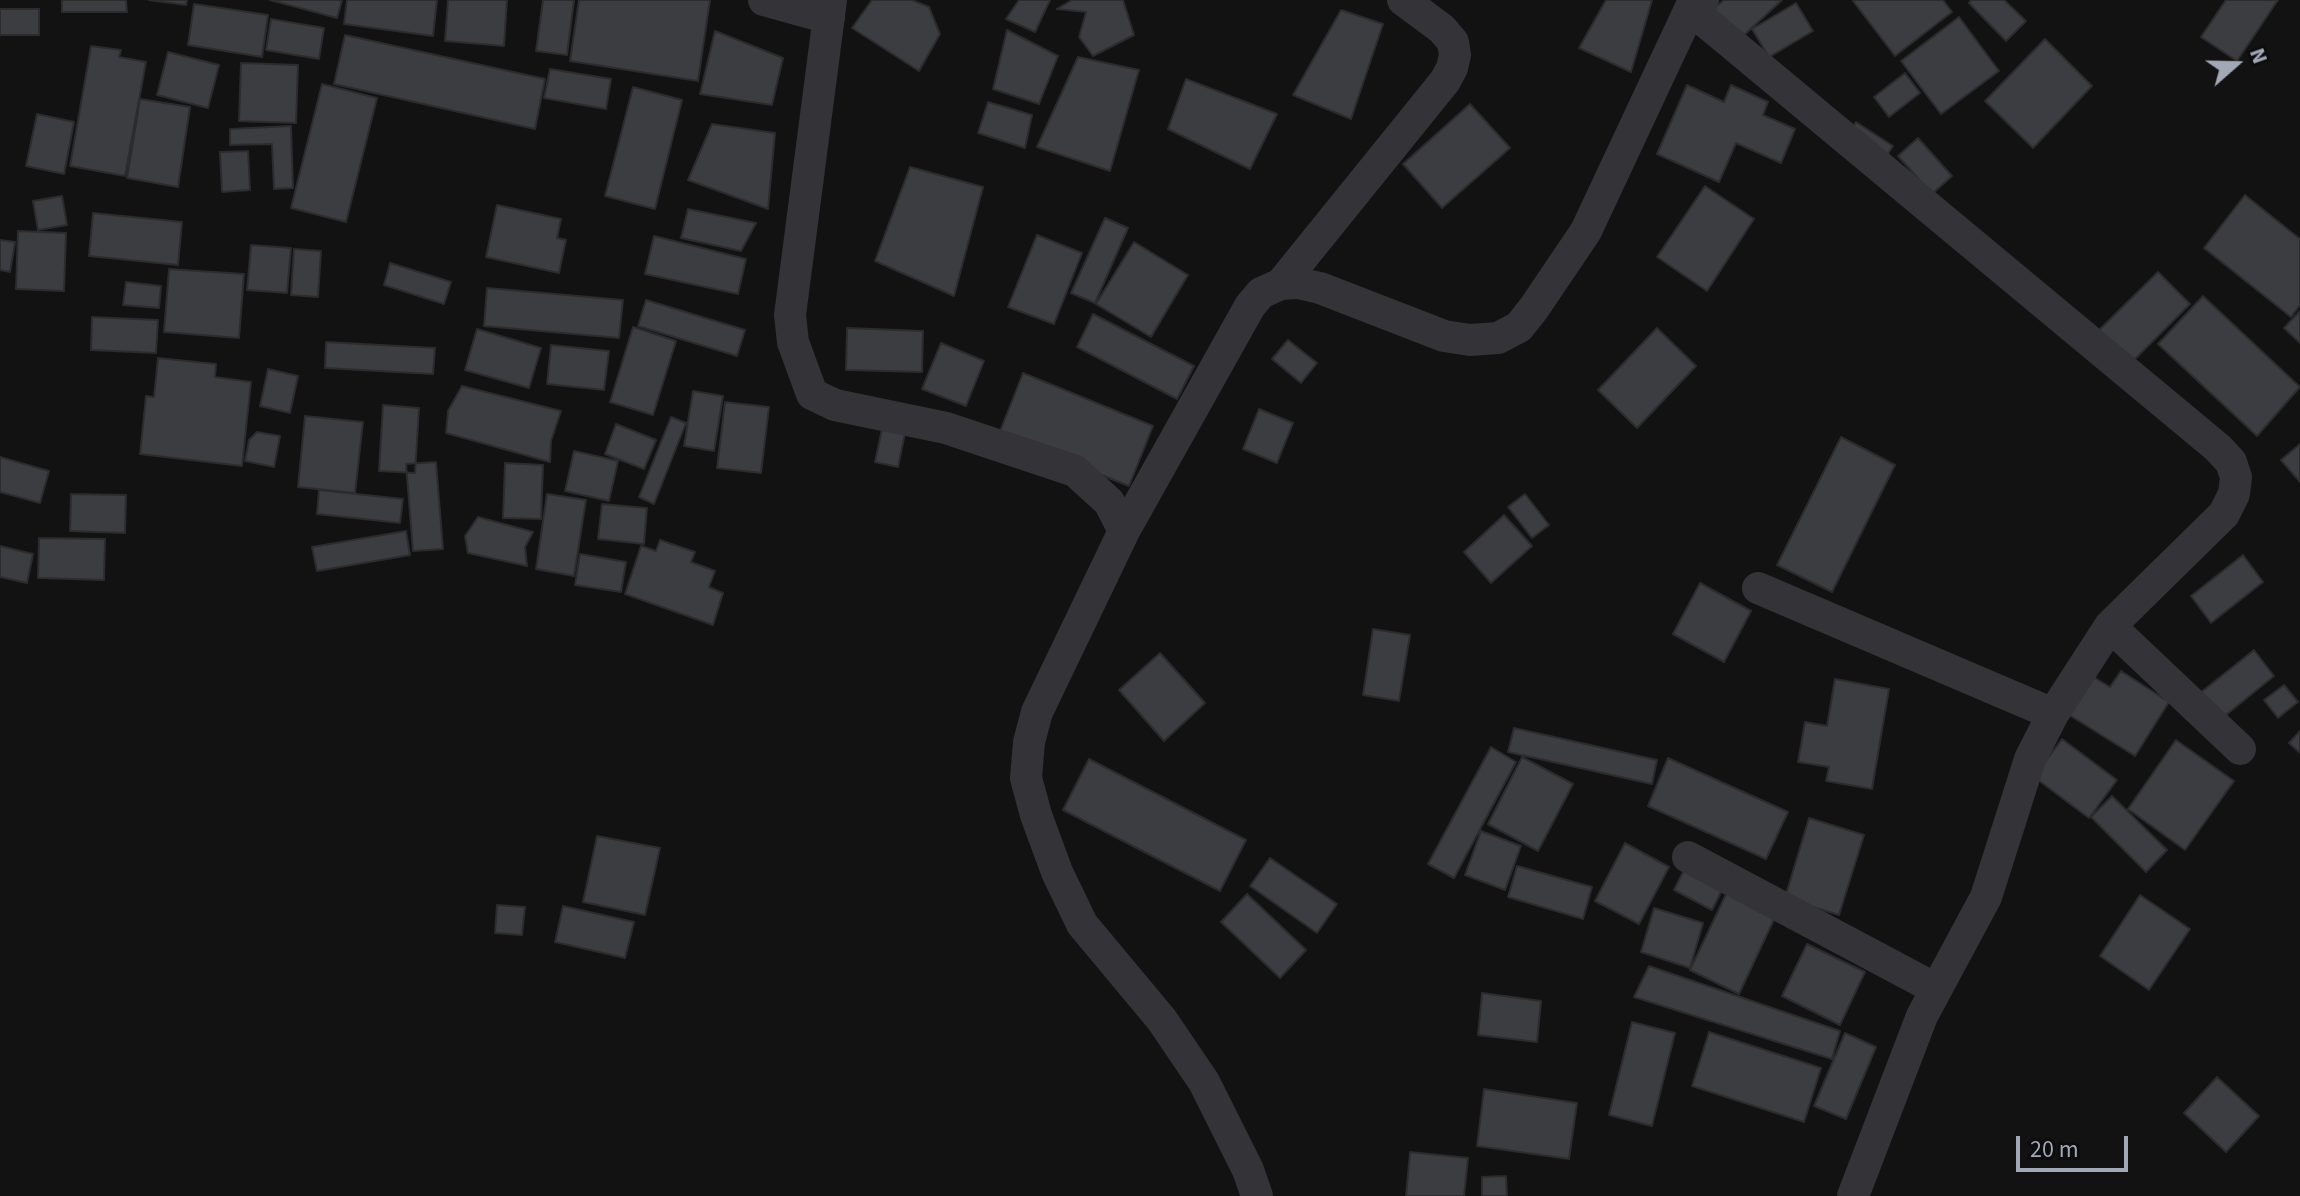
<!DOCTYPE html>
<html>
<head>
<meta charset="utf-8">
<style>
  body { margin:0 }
  #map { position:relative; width:2300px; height:1196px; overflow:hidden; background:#121213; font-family:"Source Sans 3",sans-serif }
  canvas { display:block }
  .north { position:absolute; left:2196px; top:24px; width:80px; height:80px; -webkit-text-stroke:6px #0d0d0e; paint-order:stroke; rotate:70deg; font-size:22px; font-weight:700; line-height:32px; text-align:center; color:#a2a8b5 }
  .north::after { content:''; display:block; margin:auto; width:28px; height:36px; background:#a2a8b5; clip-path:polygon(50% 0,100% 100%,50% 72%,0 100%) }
  .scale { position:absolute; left:2016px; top:1136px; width:112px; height:36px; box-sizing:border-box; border:4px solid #a2a8b5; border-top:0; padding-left:10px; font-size:24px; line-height:28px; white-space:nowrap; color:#a2a8b5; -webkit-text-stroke:6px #0d0d0e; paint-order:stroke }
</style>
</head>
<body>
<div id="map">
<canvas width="2300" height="1196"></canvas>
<div class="north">N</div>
<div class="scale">20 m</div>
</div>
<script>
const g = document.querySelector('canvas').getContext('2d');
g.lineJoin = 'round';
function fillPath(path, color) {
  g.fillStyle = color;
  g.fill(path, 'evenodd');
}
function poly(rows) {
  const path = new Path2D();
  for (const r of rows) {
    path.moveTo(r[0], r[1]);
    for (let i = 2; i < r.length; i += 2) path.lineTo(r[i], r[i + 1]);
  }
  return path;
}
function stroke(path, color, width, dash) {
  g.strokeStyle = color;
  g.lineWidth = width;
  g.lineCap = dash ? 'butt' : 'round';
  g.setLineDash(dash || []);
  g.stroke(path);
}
const building = poly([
  [62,0,126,0,127,12,62,12,62,0],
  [149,0,187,0,186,5,149,0],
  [270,0,342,0,337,18,270,0],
  [347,0,437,0,433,36,344,24,347,0],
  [448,0,507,0,504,46,445,41,448,0],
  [543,0,574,0,567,55,536,51,543,0],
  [579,0,710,0,698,81,570,61,579,0],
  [872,0,912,0,929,7,940,34,919,71,852,28,872,0],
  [1019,0,1050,0,1035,32,1006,19,1019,0],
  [1072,0,1123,0,1134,35,1093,56,1079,37,1086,12,1057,9,1072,0],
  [1606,0,1652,0,1631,72,1579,48,1606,0],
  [1724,0,1782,0,1743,36,1713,9,1724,0],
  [1855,0,1943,0,1952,12,1895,56,1853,1,1855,0],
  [1971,0,2004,0,2026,21,2006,41,1969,3,1971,0],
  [2226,0,2278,0,2237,61,2201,37,2226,0],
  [1796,3,1813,31,1769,57,1752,29,1796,3],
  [194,4,268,15,262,57,188,45,194,4],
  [0,9,39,9,39,35,0,35,0,9],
  [1341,10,1383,24,1351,119,1293,95,1341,10],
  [1959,17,1999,71,1941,114,1901,61,1959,17],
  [271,19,324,28,319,59,266,50,271,19],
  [1007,30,1058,56,1039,104,993,89,1007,30],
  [715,31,783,58,772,105,700,94,715,31],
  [345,35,545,79,535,129,334,84,345,35],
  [2045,39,2092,86,2033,148,1985,101,2045,39],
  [91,46,121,50,119,57,146,62,125,176,70,166,91,46],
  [168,52,219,65,208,108,157,95,168,52],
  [1078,57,1139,70,1110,171,1037,147,1078,57],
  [241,63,298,65,296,123,239,121,241,63],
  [550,69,611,79,606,109,544,98,550,69],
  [1905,73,1920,93,1889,117,1874,97,1905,73],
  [1186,79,1277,114,1250,169,1168,129,1186,79],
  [322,84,377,98,346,222,291,208,322,84],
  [1687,85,1724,102,1731,85,1768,102,1763,115,1795,129,1781,163,1736,143,1719,182,1657,154,1687,85],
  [633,87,682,100,655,209,605,196,633,87],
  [140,99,190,107,178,187,127,178,140,99],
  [988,102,1032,115,1025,148,978,133,988,102],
  [1470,104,1510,148,1442,208,1403,164,1470,104],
  [37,114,74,122,64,174,26,166,37,114],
  [1856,122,1893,146,1882,163,1845,138,1856,122],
  [712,124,775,133,768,209,688,180,712,124],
  [291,126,293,188,274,189,272,144,230,145,230,129,291,126],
  [1918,138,1952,176,1932,194,1898,156,1918,138],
  [248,151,250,190,222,192,220,152,248,151],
  [910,167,983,187,954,296,875,261,910,167],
  [1705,186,1754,219,1707,291,1657,257,1705,186],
  [2245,195,2300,239,2300,305,2291,317,2204,248,2245,195],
  [62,196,67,225,38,230,33,201,62,196],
  [497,205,561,219,557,238,566,240,559,273,486,257,497,205],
  [688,209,756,223,741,251,681,238,688,209],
  [93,213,182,222,178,265,89,256,93,213],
  [1105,218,1128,228,1095,303,1071,293,1105,218],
  [18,231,66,233,64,291,16,289,18,231],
  [1037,235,1082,253,1054,324,1008,307,1037,235],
  [654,236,746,259,738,294,645,274,654,236],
  [0,240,15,242,10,272,0,270,0,240],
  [1134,242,1188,275,1151,337,1096,304,1134,242],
  [251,245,291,248,287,293,247,290,251,245],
  [294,249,321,251,318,297,291,295,294,249],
  [390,263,451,282,444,304,384,285,390,263],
  [169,269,244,274,239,338,164,332,169,269],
  [2158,272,2190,304,2125,369,2093,336,2158,272],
  [126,282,161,286,159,308,123,305,126,282],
  [487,288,623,300,619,338,484,326,487,288],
  [2203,296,2300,387,2257,436,2158,344,2203,296],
  [646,300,745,330,737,356,638,326,646,300],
  [2300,311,2300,343,2284,328,2300,311],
  [1093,314,1194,366,1177,399,1077,347,1093,314],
  [92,317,158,320,156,353,91,350,92,317],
  [633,327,676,341,653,415,610,402,633,327],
  [847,328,923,331,922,372,846,370,847,328],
  [1657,328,1696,366,1637,428,1598,390,1657,328],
  [477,329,541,348,529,388,465,370,477,329],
  [1288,340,1317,363,1301,383,1272,359,1288,340],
  [326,342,435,348,433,374,325,368,326,342],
  [941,343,984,361,966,406,922,389,941,343],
  [551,345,609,351,604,390,547,384,551,345],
  [158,358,216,364,215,377,251,382,242,466,140,454,146,396,154,397,158,358],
  [268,369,298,376,290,413,260,406,268,369],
  [1023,373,1153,426,1129,486,999,434,1023,373],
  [462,386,561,411,551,441,550,462,446,433,448,411,462,386],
  [693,391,723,396,714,451,684,446,693,391],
  [725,402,769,407,761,473,717,468,725,402],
  [383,405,419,408,415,473,379,471,383,405],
  [1259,409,1293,423,1277,463,1243,449,1259,409],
  [305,416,363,422,355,493,298,487,305,416],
  [671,417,686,423,654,504,639,497,671,417],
  [616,424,656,440,644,469,605,454,616,424],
  [882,429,905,433,898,467,875,462,882,429],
  [257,432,280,436,274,467,245,461,249,440,257,432],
  [1841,437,1895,465,1832,592,1777,565,1841,437],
  [2300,444,2300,482,2281,460,2300,444],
  [574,451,618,461,609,501,565,491,574,451],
  [0,457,49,471,40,503,0,492,0,457],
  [436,462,443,549,413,551,406,464,436,462],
  [505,463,543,465,541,519,503,518,505,463],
  [319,490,403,499,400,523,317,514,319,490],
  [71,494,126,495,125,533,70,531,71,494],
  [547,494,586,500,574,576,536,569,547,494],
  [1525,494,1549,525,1532,538,1508,507,1525,494],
  [602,504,647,508,644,544,598,539,602,504],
  [1504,515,1532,546,1491,583,1464,552,1504,515],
  [478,517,533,532,525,547,527,566,468,553,465,536,478,517],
  [406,531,410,555,317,571,312,547,406,531],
  [39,538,105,539,104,580,38,578,39,538],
  [660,540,695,552,691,562,715,571,709,587,723,593,713,625,625,594,641,546,656,551,660,540],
  [0,546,33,554,27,583,0,577,0,546],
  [580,554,626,562,621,592,575,585,580,554],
  [2243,555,2263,582,2211,623,2191,596,2243,555],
  [1700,583,1751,611,1724,662,1673,634,1700,583],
  [1373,629,1410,635,1399,701,1363,695,1373,629],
  [2254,650,2274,676,2221,719,2200,693,2254,650],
  [1160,653,1205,703,1164,741,1119,690,1160,653],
  [2121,671,2169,702,2135,756,2061,710,2085,672,2110,687,2121,671],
  [1835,679,1889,689,1872,789,1826,781,1829,767,1798,762,1805,722,1827,726,1835,679],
  [2284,685,2298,702,2278,718,2264,700,2284,685],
  [1514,728,1657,760,1652,784,1508,752,1514,728],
  [2300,731,2300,753,2289,743,2300,731],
  [2062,739,2117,780,2089,818,2034,777,2062,739],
  [2176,740,2234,781,2185,850,2128,809,2176,740],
  [1491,747,1516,762,1454,878,1428,864,1491,747],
  [1522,757,1573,784,1538,851,1488,824,1522,757],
  [1668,758,1788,812,1766,859,1648,806,1668,758],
  [1089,759,1246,840,1220,891,1063,810,1089,759],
  [2112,796,2167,850,2146,872,2091,817,2112,796],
  [1809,818,1864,835,1839,915,1785,898,1809,818],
  [1481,831,1521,846,1505,890,1465,875,1481,831],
  [597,836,660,848,645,915,583,902,597,836],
  [1625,843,1669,867,1639,924,1595,901,1625,843],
  [1270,858,1337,904,1317,933,1250,886,1270,858],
  [1517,866,1592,887,1583,919,1508,897,1517,866],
  [1685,868,1723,888,1712,910,1674,890,1685,868],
  [1728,890,1777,913,1739,994,1690,970,1728,890],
  [1247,894,1306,950,1280,978,1221,922,1247,894],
  [2140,895,2190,929,2149,990,2100,956,2140,895],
  [497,905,525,907,522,935,495,933,497,905],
  [563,906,634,922,625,958,555,942,563,906],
  [1654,908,1703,923,1690,968,1641,952,1654,908],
  [1807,944,1865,972,1840,1025,1782,996,1807,944],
  [1649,966,1840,1031,1832,1059,1634,997,1649,966],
  [1482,993,1541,1001,1537,1042,1478,1035,1482,993],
  [1632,1022,1675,1033,1652,1126,1609,1115,1632,1022],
  [1709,1032,1821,1068,1804,1122,1692,1086,1709,1032],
  [1845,1033,1876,1047,1846,1119,1814,1106,1845,1033],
  [2217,1077,2259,1116,2226,1152,2184,1113,2217,1077],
  [1484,1089,1577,1103,1569,1159,1477,1146,1484,1089],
  [1410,1152,1468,1158,1464,1196,1406,1196,1410,1152],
  [1506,1176,1507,1196,1482,1196,1482,1177,1506,1176]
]);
fillPath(building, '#3c3d41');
stroke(building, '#2c2c2f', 2);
stroke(poly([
  [764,0,829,18],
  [831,0,790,315,793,342,812,394,835,405,946,428,1075,471,1109,502,1124,531],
  [1690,9,2218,448,2231,462,2236,477,2234,494,2224,514,2110,626,2053,714,2030,759,1986,897,1922,1016,1853,1196],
  [1281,284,1445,81,1452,68,1455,55,1453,42,1442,29,1403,0],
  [1758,588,2053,714],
  [2110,626,2240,749],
  [1688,857,1936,989],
  [1257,1196,1248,1170,1204,1082,1162,1020,1082,924,1057,872,1036,815,1026,778,1029,742,1037,712,1124,531,1250,306,1261,293,1281,284,1298,283,1320,288,1444,336,1470,340,1498,338,1519,327,1534,308,1586,231,1690,9,1703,0]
]), '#333338', 32);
</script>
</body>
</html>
